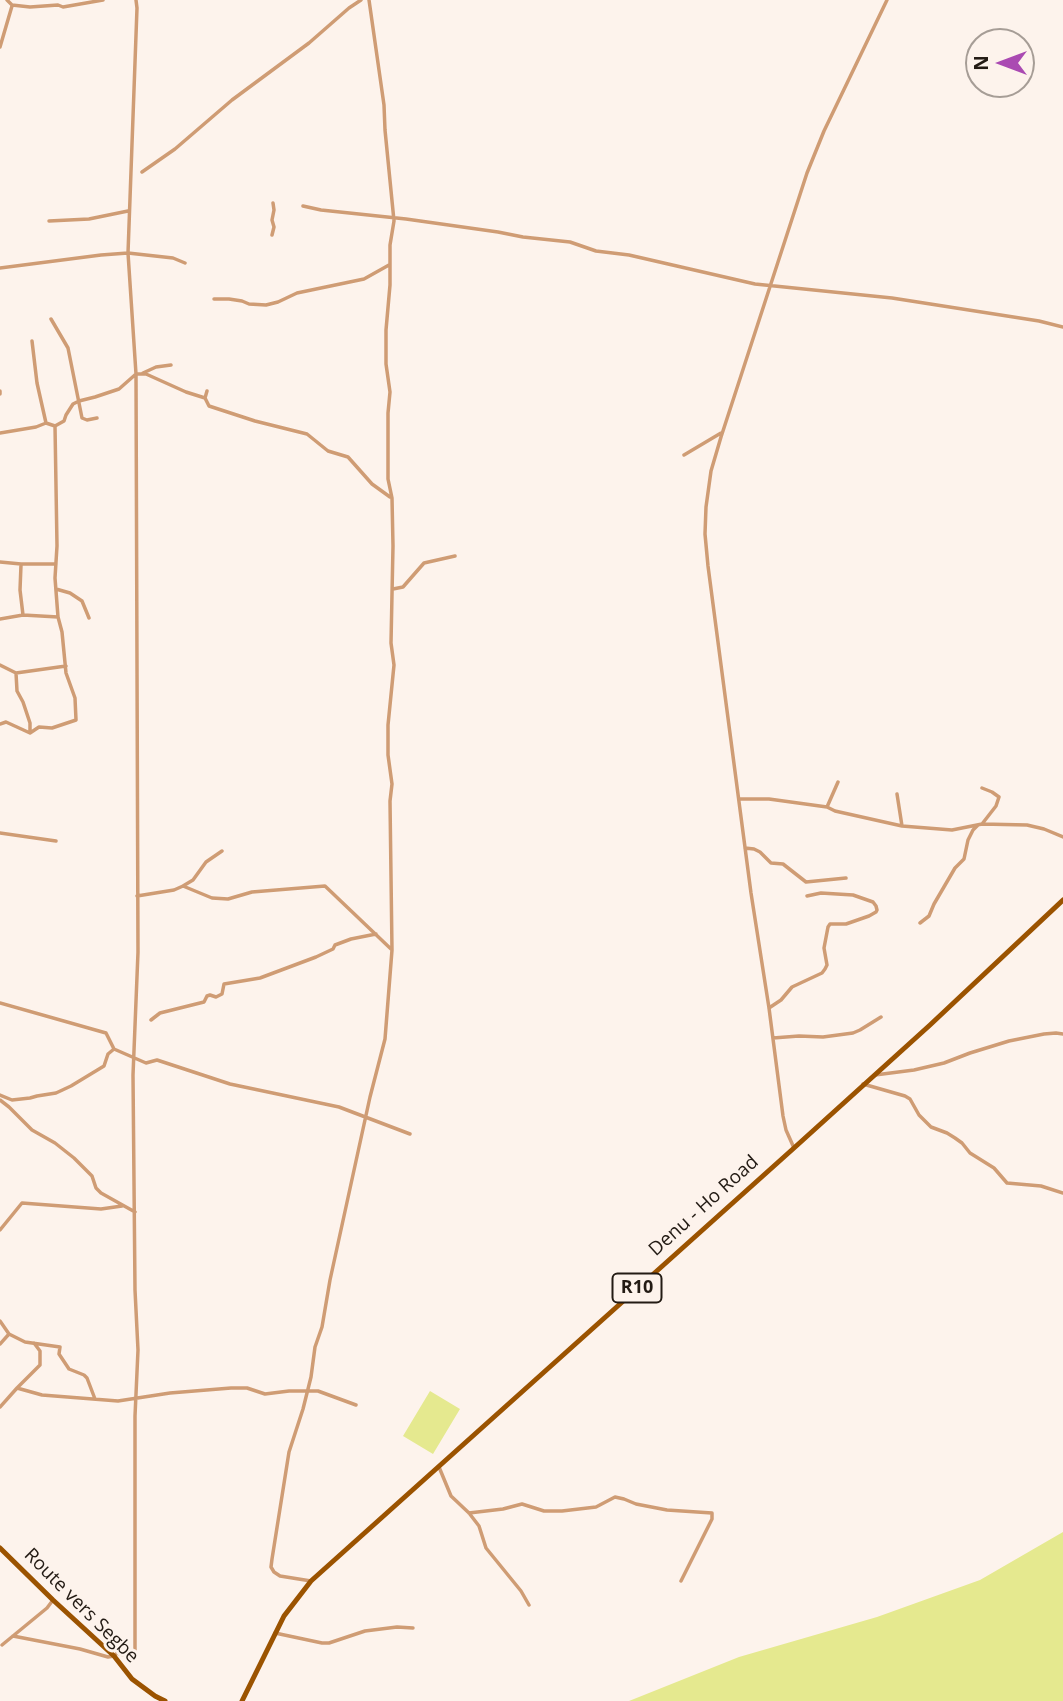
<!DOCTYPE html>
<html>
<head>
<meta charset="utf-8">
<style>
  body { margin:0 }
  #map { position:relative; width:1063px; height:1701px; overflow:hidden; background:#fdf3ec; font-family:"Open Sans",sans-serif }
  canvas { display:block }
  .north { position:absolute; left:965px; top:28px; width:70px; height:70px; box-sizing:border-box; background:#fdf3ec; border:2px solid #a69d96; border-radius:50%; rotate:270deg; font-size:19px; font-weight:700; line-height:28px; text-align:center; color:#231b14 }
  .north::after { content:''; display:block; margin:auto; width:24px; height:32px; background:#aa4ab2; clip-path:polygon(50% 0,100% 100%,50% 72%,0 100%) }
</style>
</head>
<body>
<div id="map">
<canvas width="1063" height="1701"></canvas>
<div class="north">N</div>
</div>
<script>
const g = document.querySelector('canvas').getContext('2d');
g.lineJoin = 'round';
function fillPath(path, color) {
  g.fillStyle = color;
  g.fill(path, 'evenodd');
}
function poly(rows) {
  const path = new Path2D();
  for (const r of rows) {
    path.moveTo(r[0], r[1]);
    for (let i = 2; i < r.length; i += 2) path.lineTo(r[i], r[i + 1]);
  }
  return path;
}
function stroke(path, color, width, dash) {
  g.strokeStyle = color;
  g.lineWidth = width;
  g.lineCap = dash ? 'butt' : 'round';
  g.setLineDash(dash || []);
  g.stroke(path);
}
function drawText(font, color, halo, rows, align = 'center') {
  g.font = font + ' "Open Sans",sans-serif';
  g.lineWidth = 6;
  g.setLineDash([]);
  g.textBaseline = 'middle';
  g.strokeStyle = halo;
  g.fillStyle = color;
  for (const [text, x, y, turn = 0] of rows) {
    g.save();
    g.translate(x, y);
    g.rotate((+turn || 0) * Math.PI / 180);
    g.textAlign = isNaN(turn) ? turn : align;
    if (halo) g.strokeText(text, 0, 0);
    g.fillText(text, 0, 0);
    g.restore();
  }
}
fillPath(poly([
  [430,1391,460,1409,433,1454,403,1436],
  [1063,1532,1063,1701,629,1701,739,1657,877,1617,980,1580]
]), '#e5e98f');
stroke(poly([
  [7,0,12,5,30,7,58,5,63,7,103,0],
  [0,47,12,6],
  [142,172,175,149,232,100,309,43,349,8,361,0],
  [303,206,321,210,406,219,498,232,523,237,570,242,596,251,629,255,755,284,892,298,1039,321,1063,327],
  [49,221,89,219,128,211],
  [272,235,274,227,272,220,274,210,273,203],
  [0,268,101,255,128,253,173,258,185,263],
  [214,299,229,299,242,301,249,304,266,305,278,302,297,293,364,279,389,265],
  [51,319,68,348,82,418,87,420,97,418],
  [32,341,37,383,46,423],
  [143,373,156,367,171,365],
  [0,391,0,394],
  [207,391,205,398,209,406,255,421,307,434,328,451,348,457,372,484,390,497],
  [0,433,36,427,46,423,55,426,64,421,66,415,73,404,79,401,95,397,119,389,136,374,146,374,186,392,205,398],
  [684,455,721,433],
  [0,562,21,564,56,564],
  [21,565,20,590,23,615],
  [56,589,70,593,82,601,89,618],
  [393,589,403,587,424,563,455,556],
  [0,619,23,615,58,617],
  [0,665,16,673,66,666],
  [16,673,17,691,23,702,30,723,30,733],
  [0,724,6,722,30,733,39,727,52,728,76,720,75,698,66,673,62,632,58,617,55,578,57,546,55,426],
  [982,788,992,792,999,797,996,806,982,824],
  [897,794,902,826],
  [739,799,769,799,827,807,835,811,902,826,952,830,982,824,1027,825,1044,829,1063,837],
  [827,807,838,782],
  [0,833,56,841],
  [745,848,754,849,760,852,771,863,783,864,806,882,846,878],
  [183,886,193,880,206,862,222,851],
  [137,896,174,890,183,886,212,898,228,899,252,892,325,886,391,949],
  [920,923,929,916,934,904,955,868,964,859,968,840,973,830,978,825],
  [0,1003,106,1033,114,1049,108,1054,104,1066,71,1086,56,1093,37,1096,30,1098,12,1100,0,1095],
  [769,1008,781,1000,792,987,822,973,825,969,827,965,824,948,828,927,830,924,846,924,869,916,876,912,877,910,876,906,873,902,853,895,821,893,807,896],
  [151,1020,160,1013,204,1002,207,996,210,995,216,997,222,994,224,984,260,978,316,957,333,949,335,945,351,939,376,934],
  [773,1038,799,1036,823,1037,853,1033,860,1030,881,1017],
  [114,1049,146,1063,157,1060,230,1084,339,1107,410,1134],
  [875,1075,914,1070,944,1063,970,1053,1009,1041,1044,1034,1056,1033,1063,1034],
  [863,1084,905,1096,910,1099,919,1115,931,1127,947,1133,955,1138,962,1143,970,1153,994,1168,1007,1183,1041,1186,1063,1193],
  [0,1100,9,1107,32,1130,55,1143,74,1158,92,1176,96,1188,101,1193,135,1212],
  [794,1148,786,1130,783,1116,769,1008,751,893,708,566,705,534,706,507,711,471,721,437,807,173,824,131,887,0],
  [0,1230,22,1203,101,1209,122,1206],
  [0,1321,9,1334,25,1342,60,1347,59,1354,69,1369,84,1375,87,1378,95,1399],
  [0,1344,9,1334],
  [17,1388,40,1365,40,1351,34,1343],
  [0,1407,17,1388,42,1395,118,1401,170,1393,231,1388,247,1388,265,1394,289,1391,318,1391,356,1405],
  [439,1467,451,1496,469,1513,479,1526,486,1548,521,1591,529,1605],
  [469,1513,503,1509,522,1504,544,1511,562,1511,596,1507,615,1497,624,1499,636,1504,667,1510,712,1513,712,1519,681,1581],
  [311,1581,280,1576,274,1572,271,1567,272,1559,289,1452,303,1409,311,1377,315,1347,322,1327,330,1280,370,1097,385,1039,392,950,390,801,392,784,388,755,388,725,394,665,391,643,393,546,392,498,388,479,388,413,390,392,386,364,386,330,390,285,390,245,394,221,385,130,384,105,369,0],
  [275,1633,322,1643,329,1643,365,1631,397,1627,413,1628],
  [13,1636,80,1649,108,1657,114,1656,117,1653,130,1657,133,1656,135,1652,135,1416,138,1350,135,1290,133,1075,138,952,136,374,128,253,137,8,136,0],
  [2,1645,47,1608,53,1600]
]), '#cf9c74', 3.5);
stroke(poly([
  [0,1548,53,1600,114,1656,132,1679,155,1696,165,1701],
  [242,1701,284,1616,311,1581,794,1148,930,1025,1063,900]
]), '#9b5300', 5);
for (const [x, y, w] of [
  [637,1288,49]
]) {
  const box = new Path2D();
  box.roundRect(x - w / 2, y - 14.5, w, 29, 5);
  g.fillStyle = '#fdf3ec';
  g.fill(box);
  stroke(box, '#231b14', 2);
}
drawText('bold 18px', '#231b14', null, [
  ["R10",637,1288]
]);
drawText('19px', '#231b14', '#fdf3ec', [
  ["Denu - Ho Road",704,1206,-42],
  ["Route vers Segbe",81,1606,45]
]);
</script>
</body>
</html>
